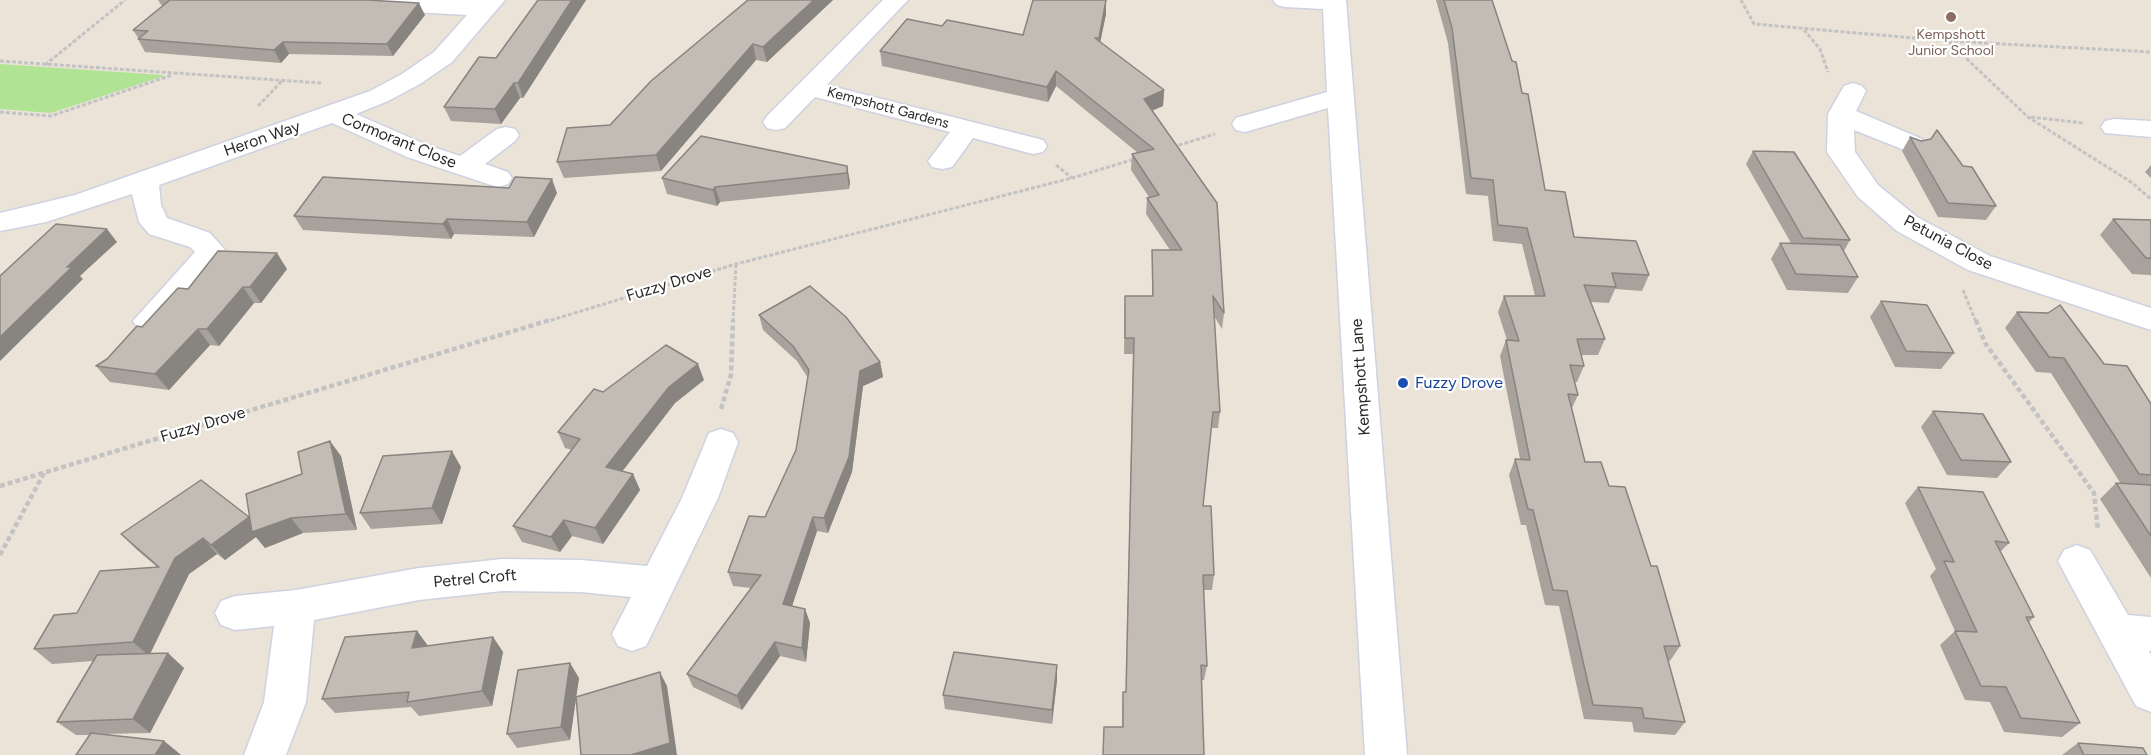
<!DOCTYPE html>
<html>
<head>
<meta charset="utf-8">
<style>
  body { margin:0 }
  canvas { display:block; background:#ebe2d8 }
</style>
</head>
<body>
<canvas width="2151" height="755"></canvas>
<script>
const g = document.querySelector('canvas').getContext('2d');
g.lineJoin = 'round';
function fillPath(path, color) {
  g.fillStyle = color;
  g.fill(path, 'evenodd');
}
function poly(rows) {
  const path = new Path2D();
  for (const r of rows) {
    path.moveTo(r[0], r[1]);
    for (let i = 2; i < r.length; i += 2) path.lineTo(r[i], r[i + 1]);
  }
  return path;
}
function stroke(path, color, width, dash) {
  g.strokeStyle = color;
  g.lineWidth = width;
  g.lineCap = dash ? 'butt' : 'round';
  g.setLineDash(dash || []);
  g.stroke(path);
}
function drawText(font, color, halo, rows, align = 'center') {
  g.font = font + ' Figtree,sans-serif';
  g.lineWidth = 4.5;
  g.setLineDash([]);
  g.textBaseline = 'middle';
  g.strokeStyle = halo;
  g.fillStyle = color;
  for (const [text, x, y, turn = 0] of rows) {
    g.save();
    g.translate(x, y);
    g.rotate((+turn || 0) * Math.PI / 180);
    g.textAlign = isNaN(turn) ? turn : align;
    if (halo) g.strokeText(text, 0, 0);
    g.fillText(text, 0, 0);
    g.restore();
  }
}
fillPath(poly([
  [0,64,162,75,164,76,51,113,0,109]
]), '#b0e393');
const minor = poly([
  [313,0,505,0,452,62,420,84,388,101,356,114,427,145,460,156,497,129,506,127,515,129,519,135,515,141,485,164,508,172,512,178,508,184,498,187,488,184,407,157,332,123,159,185,161,205,167,218,210,233,225,250,225,257,160,329,149,332,138,329,133,321,195,252,190,247,149,234,139,222,132,194,46,222,0,231,0,213,75,195,370,91,402,74,434,52,467,15,325,7,317,5,313,0],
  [883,0,908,0,827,85,1043,140,1047,146,1043,152,1033,154,973,138,952,167,942,169,932,167,928,161,950,132,815,97,785,128,776,130,767,128,763,122,767,116,883,0],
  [1273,0,1346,0,1407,755,1365,755,1328,108,1245,132,1236,130,1232,124,1236,118,1327,92,1323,9,1285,7,1277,5,1273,0],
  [1853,83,1862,86,1866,91,1856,111,1922,139,1926,145,1922,151,1912,153,1854,130,1855,152,1878,185,1917,217,1990,256,2151,308,2151,330,1968,270,1897,231,1858,197,1827,152,1828,114,1844,86,1853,83],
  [2114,119,2151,121,2151,137,2105,133,2101,127,2105,121,2114,119],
  [721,429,733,433,738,442,718,498,646,646,632,651,618,646,612,634,631,597,581,592,502,591,419,600,314,620,306,702,286,755,244,755,264,702,274,626,235,630,221,625,215,613,221,601,235,596,296,590,419,568,502,559,581,560,647,566,682,498,709,433,721,429],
  [2077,545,2090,550,2128,615,2151,617,2151,651,2149,651,2151,655,2151,712,2136,706,2058,561,2064,550,2077,545]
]);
stroke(minor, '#ced2e1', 3);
stroke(poly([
  [1741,0,1754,24,1948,41,2151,52],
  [1804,30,1820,49,1828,72],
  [1949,42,2028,117,2131,182,2151,199],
  [0,61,321,83],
  [45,65,125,0],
  [258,106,282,81],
  [0,112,51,116,172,75],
  [2031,117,2083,123],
  [1173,147,1215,134],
  [1056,165,1072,178],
  [1963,290,1976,322],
  [545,322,736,264,1072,178,1135,159],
  [733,322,736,264]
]), '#c3c3c3', 3, [4, 2]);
stroke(poly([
  [1976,320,1985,343,2094,493,2098,530],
  [721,409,731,375,733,320],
  [0,486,550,320],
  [0,555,44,473]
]), '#c3c3c3', 4.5, [5, 3]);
fillPath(minor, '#fff');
fillPath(poly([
  [158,0,367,0,425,15,393,56,289,54,281,63,145,52,138,39,139,39,133,30,162,6],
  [538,0,586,0,523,98,520,98,501,124,451,121,444,107,496,58],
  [748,0,833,0,767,62,756,60,661,171,564,178,557,162,610,125],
  [1106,0,1106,14,1100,42,1164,90,1163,106,1152,111,1224,313,1222,329,1214,316,1220,412,1218,428,1211,428,1203,506,1214,575,1212,590,1203,590,1207,666,1204,680,1201,680,1122,727,1123,692,1126,692,1133,354,1124,354,1125,296,1152,296,1152,250,1170,250,1146,214,1147,198,1149,197,1131,170,1132,154,1138,153,1056,86,1048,102,882,66,880,51,942,26,1023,35],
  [1436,0,1492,0,1522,93,1545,190,1574,237,1649,275,1642,291,1615,289,1609,303,1590,302,1605,339,1598,355,1581,355,1584,366,1577,382,1575,382,1578,395,1572,408,1585,462,1609,486,1651,566,1680,646,1670,661,1668,661,1685,722,1675,735,1634,732,1632,722,1584,719,1559,606,1545,605,1526,525,1521,525,1509,475,1515,459,1520,459,1500,356,1506,340,1507,340,1498,312,1504,296,1535,296,1522,244,1493,241,1488,196,1466,194,1448,43],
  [1910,137,1963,166,1996,206,1986,220,1938,217,1902,151],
  [1753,151,1850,240,1844,251,1858,277,1848,293,1787,290,1771,259,1780,243,1791,243,1746,164],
  [2151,165,2151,178,2145,172],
  [847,166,850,182,849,189,720,202,717,206,667,194,662,178],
  [557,193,534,237,454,234,451,239,303,230,294,216],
  [2113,219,2151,220,2151,276,2150,275,2132,274,2100,235],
  [287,269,261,303,254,303,219,346,210,345,169,390,110,382,96,366,107,359,142,327],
  [1881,301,1954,353,1941,369,1895,367,1870,317],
  [2017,312,2104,364,2151,404,2151,578,2100,499,2116,483,2121,484,2051,373,2036,372,2005,328],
  [759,315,880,362,883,377,863,386,852,472,828,533,817,531,792,606,805,609,810,623,806,662,780,656,742,710,693,687,687,674,751,588,733,586,728,572,765,517,796,450,808,378,797,361,763,330],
  [704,380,675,403,622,472,633,474,640,490,603,544,572,536,560,552,522,542,513,526,572,450,565,448,558,432,603,392],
  [1933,411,2011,462,1997,478,1947,475,1921,427],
  [341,456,357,530,303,533,265,548,256,537,225,560,217,554,189,574,150,654,184,668,150,733,103,734,164,741,181,755,90,735,76,735,57,722,93,661,52,664,34,649,77,613,157,567,137,550,121,534,250,518,302,474],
  [461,467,442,524,371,529,360,513],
  [1918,487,2009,543,2000,552,2034,617,2029,622,2080,723,2062,737,2004,732,1990,702,1965,700,1940,645,1955,631,1930,576,1936,569,1905,503],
  [417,631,428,646,493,637,503,652,492,706,419,716,411,707,335,713,322,699],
  [1057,665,1057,680,1052,724,945,709,943,695],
  [579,678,576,697,667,686,576,698,570,740,517,748,507,734],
  [2078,743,2147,755,2062,755]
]), '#a8a29c');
fillPath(poly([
  [572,0,586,0,523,98,518,83],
  [814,0,833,0,767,62,763,47],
  [1106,0,1106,14,1098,53,1099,38],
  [419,3,425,15,393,56,387,44],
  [283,42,289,54,281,63,274,50],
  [753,44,756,60,661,171,656,155],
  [1056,71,1056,86,1048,102,1047,87],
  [514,83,520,98,501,124,495,109],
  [1164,90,1163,106,1143,114,1144,99],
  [847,166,850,182,849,189,847,173],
  [552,179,557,193,534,237,527,222],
  [715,187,720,202,717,206,713,190],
  [447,219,454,234,451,239,443,224],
  [107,229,117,242,80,276,83,279,0,361,0,337,67,267],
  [277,253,287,269,261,303,250,287],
  [243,287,254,303,219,346,207,329],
  [198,329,210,345,169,390,155,374],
  [880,362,883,377,863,386,852,472,828,533,824,518,860,371],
  [698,364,704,380,675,403,613,483,606,467,669,387],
  [330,441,341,456,357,530,346,514],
  [452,451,461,467,442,524,432,508],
  [633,474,640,490,603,544,595,528],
  [249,517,291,518,303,533,265,548,256,537,225,560,211,545],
  [813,517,817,531,788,618,783,604],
  [564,520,572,536,560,552,551,537],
  [203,538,217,554,189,574,149,656,133,642,175,558],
  [805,609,810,623,806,662,802,648],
  [417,631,428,646,412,648],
  [493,637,503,652,492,706,482,691],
  [775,642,780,656,742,710,737,696],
  [168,653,184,668,150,733,133,719],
  [570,663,579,678,570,740,561,727],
  [1057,665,1057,680,1052,724,1052,710],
  [660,672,667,686,677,755,631,755],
  [164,741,181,755,155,755]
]), '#88847f');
const building = poly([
  [170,0,367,0,419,3,387,44,283,42,274,50,138,39,148,31,133,30,170,0],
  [538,0,572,0,518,83,514,83,495,109,444,107,479,57,496,58,538,0],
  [748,0,814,0,763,47,753,44,656,155,557,162,567,128,610,125,651,81,748,0],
  [1033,0,1106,0,1099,38,1095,38,1164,90,1144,99,1217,203,1224,313,1213,296,1220,412,1213,412,1203,506,1211,506,1214,575,1203,575,1207,666,1201,665,1204,755,1103,755,1104,727,1123,727,1123,692,1126,692,1134,338,1125,338,1125,296,1153,296,1152,250,1182,250,1147,198,1159,195,1132,154,1154,149,1056,71,1047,87,880,51,907,19,942,26,947,20,1023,35,1033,0],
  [1444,0,1492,0,1512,61,1516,62,1522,93,1528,94,1545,190,1565,192,1574,237,1636,241,1649,275,1612,273,1616,287,1584,285,1605,339,1577,339,1584,366,1570,365,1578,395,1568,394,1585,462,1601,462,1609,486,1625,487,1651,566,1657,566,1680,646,1664,646,1685,722,1644,718,1642,708,1593,705,1567,591,1553,590,1533,510,1528,509,1515,459,1530,460,1506,340,1519,341,1504,296,1545,296,1527,228,1498,225,1493,180,1471,178,1452,28,1444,0],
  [1937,130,1963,166,1972,167,1996,206,1948,203,1910,137,1921,141,1931,139,1937,130],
  [701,136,847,166,847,173,715,187,713,190,662,178,701,136],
  [1753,151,1794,152,1850,240,1803,238,1753,151],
  [323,177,509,188,515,177,552,179,527,222,447,219,443,224,294,216,323,177],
  [2113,219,2151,220,2151,258,2146,258,2113,219],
  [56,224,107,229,67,267,72,267,0,337,0,276,56,224],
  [1780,243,1840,245,1858,277,1796,274,1780,243],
  [218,251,277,253,250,287,243,287,207,329,198,329,155,374,96,366,107,359,137,326,142,327,178,288,188,289,218,251],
  [810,286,846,317,880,362,860,371,849,457,824,518,813,517,783,604,805,609,802,648,775,642,737,696,687,674,761,575,728,572,749,516,765,517,796,450,809,370,793,346,759,315,810,286],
  [1881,301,1927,305,1954,353,1906,351,1881,301],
  [2060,305,2104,364,2127,366,2151,404,2151,475,2139,474,2064,358,2049,357,2017,312,2048,313,2060,305],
  [666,345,698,364,669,387,606,467,633,474,595,528,564,520,551,537,513,526,580,439,558,432,594,389,603,392,666,345],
  [1933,411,1983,414,2011,462,1961,460,1933,411],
  [330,441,346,514,291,518,252,532,246,494,302,474,298,452,330,441],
  [452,451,432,508,360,513,383,456,452,451],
  [201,480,249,517,211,545,203,538,175,558,133,642,34,649,54,615,77,613,100,571,159,567,121,534,201,480],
  [2116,483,2151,485,2151,536,2116,483],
  [1918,487,1983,492,2009,543,1995,541,2034,617,2026,617,2080,723,2021,718,2006,687,1981,686,1955,631,1977,632,1944,561,1954,562,1918,487],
  [417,631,412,648,493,637,482,691,407,702,409,692,322,699,345,637,417,631],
  [954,652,1057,665,1052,710,943,695,954,652],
  [168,653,133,719,57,722,97,655,168,653],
  [570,663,561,727,507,734,518,670,570,663],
  [660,672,670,743,631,755,581,755,576,697,660,672],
  [91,733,164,741,155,755,76,755,91,733],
  [2078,743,2143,748,2147,755,2084,755,2078,743]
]);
fillPath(building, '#c3bcb5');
stroke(building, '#88847f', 1.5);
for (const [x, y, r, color] of [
  [1951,17,6,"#8d6e63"],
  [1403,383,6,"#1a4fb4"]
]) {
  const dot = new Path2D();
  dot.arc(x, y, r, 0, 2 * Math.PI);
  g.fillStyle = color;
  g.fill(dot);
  stroke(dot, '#fff', 2);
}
drawText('14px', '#785e54', '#fff', [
  ["Kempshott",1951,35],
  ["Junior School",1951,51]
]);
drawText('14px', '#282828', '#fff', [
  ["Kempshott Gardens",888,108,15]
]);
drawText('16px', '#282828', '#fff', [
  ["Heron Way",262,139,-19],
  ["Cormorant Close",399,141,22],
  ["Petunia Close",1948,243,28],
  ["Fuzzy Drove",669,284,-17],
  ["Kempshott Lane",1361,377,-94],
  ["Fuzzy Drove",203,425,-17],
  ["Petrel Croft",475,579,-5]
]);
drawText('16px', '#164399', '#fff', [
  ["Fuzzy Drove",1415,383]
], 'left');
</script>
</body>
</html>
